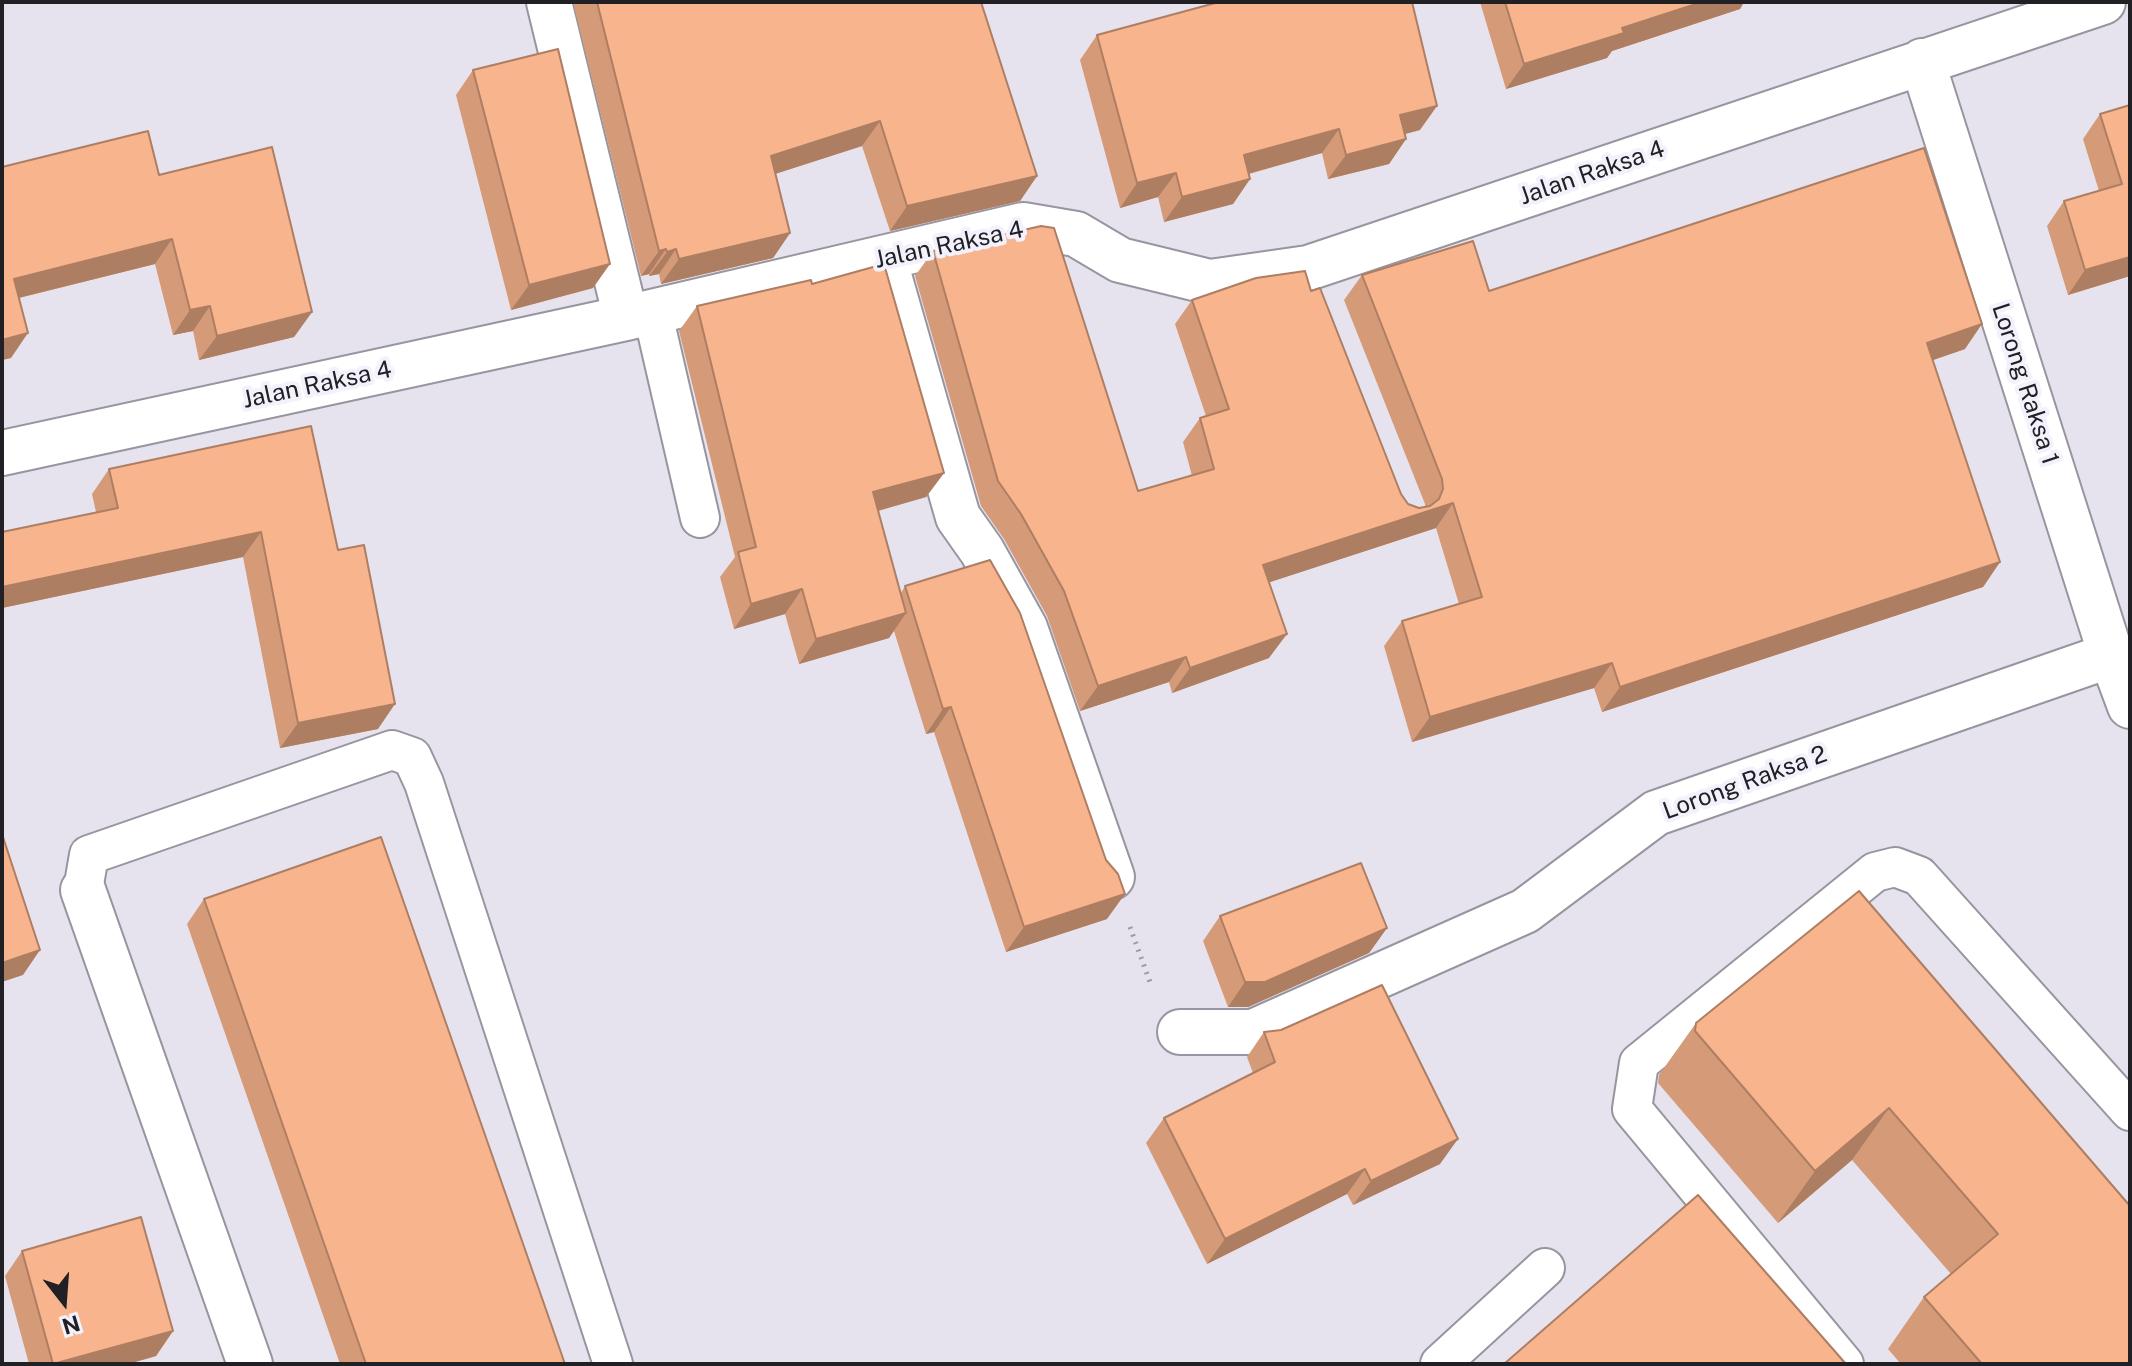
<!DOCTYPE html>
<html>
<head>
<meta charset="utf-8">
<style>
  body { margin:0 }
  #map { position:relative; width:2132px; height:1366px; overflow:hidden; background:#e6e3ef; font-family:"Public Sans",sans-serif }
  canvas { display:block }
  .frame { position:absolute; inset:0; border:4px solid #212024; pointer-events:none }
  .north { position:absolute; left:24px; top:1262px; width:80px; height:80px; -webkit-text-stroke:6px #f3f1fc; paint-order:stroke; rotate:163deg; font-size:22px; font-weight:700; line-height:32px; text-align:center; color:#212024 }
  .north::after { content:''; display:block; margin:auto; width:28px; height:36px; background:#212024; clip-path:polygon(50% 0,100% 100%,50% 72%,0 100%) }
</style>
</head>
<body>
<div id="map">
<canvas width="2132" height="1366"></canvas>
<div class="frame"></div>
<div class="north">N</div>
</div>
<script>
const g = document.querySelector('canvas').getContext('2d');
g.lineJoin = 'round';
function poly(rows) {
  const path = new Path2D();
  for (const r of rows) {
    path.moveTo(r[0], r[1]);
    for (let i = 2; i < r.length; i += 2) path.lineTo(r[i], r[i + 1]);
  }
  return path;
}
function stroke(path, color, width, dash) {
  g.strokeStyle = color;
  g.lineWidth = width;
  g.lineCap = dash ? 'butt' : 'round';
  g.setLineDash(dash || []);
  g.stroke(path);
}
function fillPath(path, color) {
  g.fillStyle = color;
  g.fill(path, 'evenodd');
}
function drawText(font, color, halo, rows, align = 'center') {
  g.font = font + ' "Public Sans",sans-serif';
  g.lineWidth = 8;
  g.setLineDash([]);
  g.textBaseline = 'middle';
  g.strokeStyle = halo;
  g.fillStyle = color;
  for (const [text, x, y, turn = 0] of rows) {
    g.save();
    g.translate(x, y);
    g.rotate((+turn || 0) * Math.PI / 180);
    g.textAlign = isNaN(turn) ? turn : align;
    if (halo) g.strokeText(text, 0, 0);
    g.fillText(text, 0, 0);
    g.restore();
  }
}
const service = poly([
  [652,310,700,518],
  [83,890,89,855,392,750,412,757,424,783,613,1364],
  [1440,1364,1545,1268],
  [1844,1364,1632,1109,1639,1063,1875,872,1895,867,1919,876,2130,1111]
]);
const minor = poly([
  [549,2,626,318],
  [1922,61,2111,655,2130,706],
  [884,258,958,517,982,551,1025,628,1112,877],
  [2,453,626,318,1023,225,1076,234,1120,260,1210,282,1308,268,2103,2],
  [83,890,250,1364],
  [1180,1032,1253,1032,1525,911,1656,813,2111,655]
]);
stroke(service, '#97959f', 42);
stroke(minor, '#97959f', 48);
stroke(poly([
  [1130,927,1151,985]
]), '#9c9aa3', 5, [2, 6]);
stroke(service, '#fff', 38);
stroke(minor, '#fff', 44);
fillPath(poly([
  [573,2,981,2,1037,176,1020,201,890,231,862,146,775,174,790,233,773,258,661,284,659,274,649,276,649,274,641,276],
  [1480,2,1744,2,1740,9,1612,51,1607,58,1506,89],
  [1097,35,1420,130,1405,134,1406,139,1389,164,1328,179,1322,153,1249,174,1250,179,1233,204,1164,222,1158,197,1120,208,1080,60],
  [473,70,593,288,511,310,456,95],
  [2130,105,2130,276,2068,295,2047,226,2064,201,2099,191,2083,139,2100,114],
  [2,167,159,175,312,312,294,337,199,360,193,331,173,335,155,264,19,298,11,358,2,360],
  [933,251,1138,491,1192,476,1183,442,1200,418,1206,416,1175,324,1192,300,1311,291,1401,494,1408,504,1419,508,1425,507,1425,504,1344,300,1362,275,1965,349,1933,360,2000,562,1983,587,1602,712,1594,688,1412,742,1384,646,1402,621,1459,604,1436,528,1269,582,1269,658,1172,693,1169,682,1080,711,1047,616,1004,539,981,506,915,276],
  [812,284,944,473,926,497,878,511,901,593,905,586,1107,919,1006,952,934,732,926,734,894,631,889,638,799,664,785,614,734,629,720,577,735,557,679,331,697,306],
  [109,469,338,550,378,729,280,748,243,557,2,608,2,532,96,512,92,494],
  [1859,891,2130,1364,1901,1364,1888,1349,1924,1297,1951,1274,1852,1160,1778,1223,1658,1083,1659,1075,1696,1023],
  [204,899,565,1364,340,1364,187,924],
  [1220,916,1387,928,1369,953,1248,1007,1228,1007,1203,941],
  [1264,1032,1440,1164,1353,1205,1347,1194,1207,1264,1146,1143,1164,1118,1253,1073,1247,1057],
  [22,1251,173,1331,156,1356,128,1364,29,1364,5,1276]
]), '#d59b79');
fillPath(poly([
  [1702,2,1744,2,1740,9,1612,51,1607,58,1506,89,1524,64,1622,28],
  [1437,106,1420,130,1382,140,1400,115],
  [880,121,862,146,753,181,771,156],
  [1339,129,1322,153,1226,180,1244,155],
  [1406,139,1389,164,1328,179,1346,155],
  [1176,173,1158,197,1120,208,1137,183],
  [1037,176,1020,201,890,231,907,206],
  [1250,179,1233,204,1164,222,1182,197],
  [790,233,773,258,661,284,679,259],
  [172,239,155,264,2,302,14,279],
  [666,249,649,274,641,276,659,251],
  [676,249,659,274,649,276,667,252],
  [2130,257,2130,276,2068,295,2085,270],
  [610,264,593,288,511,310,529,285],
  [210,306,193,331,173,335,190,310],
  [312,312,294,337,199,360,217,336],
  [1982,324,1965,349,1910,368,1927,343],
  [28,333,11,358,2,360,2,340],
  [944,473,926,497,856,517,873,492],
  [1453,503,1436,528,1246,590,1263,565],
  [261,532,243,557,2,608,2,587],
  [2000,562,1983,587,1602,712,1620,687],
  [802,589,785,614,734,629,751,604],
  [906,613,889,638,799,664,816,639],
  [1287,634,1269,658,1172,693,1190,668],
  [1186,657,1169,682,1080,711,1098,686],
  [1612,663,1594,688,1412,742,1430,717],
  [395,704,378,729,280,748,298,723],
  [951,707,934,732,926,734,943,709],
  [1125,894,1107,919,1006,952,1024,927],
  [1387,928,1369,953,1248,1007,1228,1007,1245,982],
  [40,950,23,975,2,982,2,963],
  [1889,1108,1852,1160,1778,1223,1815,1171],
  [1458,1139,1440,1164,1353,1205,1371,1181],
  [1365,1169,1347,1194,1207,1264,1225,1239],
  [173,1331,156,1356,128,1364,56,1364]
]), '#ae7e63');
const building = poly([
  [597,2,981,2,1037,176,907,206,880,121,771,156,790,233,679,259,676,249,667,252,666,249,659,251,597,2],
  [1219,2,1412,2,1437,106,1400,115,1406,139,1346,155,1339,129,1244,155,1250,179,1182,197,1176,173,1137,183,1097,35,1219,2],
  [1505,2,1702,2,1622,28,1624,33,1524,64,1505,2],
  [558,49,610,264,529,285,473,70,558,49],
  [2130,105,2130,257,2085,270,2064,201,2122,184,2100,114,2130,105],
  [148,131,159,175,272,147,312,312,217,336,210,306,190,310,172,239,14,279,28,333,2,340,2,167,148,131],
  [1924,148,1982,324,1927,343,2000,562,1620,687,1612,663,1430,717,1402,621,1482,597,1453,503,1263,565,1287,634,1190,668,1186,657,1098,686,1064,591,1021,514,998,481,933,251,1041,226,1054,228,1138,491,1214,469,1200,418,1229,409,1192,300,1256,278,1305,271,1311,291,1320,288,1401,494,1408,504,1419,508,1430,506,1439,499,1443,489,1442,479,1362,275,1473,241,1489,291,1924,148],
  [884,264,944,473,873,492,906,613,816,639,802,589,751,604,738,552,756,547,697,306,811,280,812,284,884,264],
  [311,426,338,550,364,545,395,704,298,723,261,532,2,587,2,532,118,508,109,469,311,426],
  [990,560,1020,613,1106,860,1118,874,1125,894,1024,927,951,707,943,709,905,586,990,560],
  [2,834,40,950,2,963,2,834],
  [381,837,565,1364,366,1364,204,899,381,837],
  [1361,863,1387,928,1265,982,1245,982,1220,916,1361,863],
  [1859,891,2130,1206,2130,1364,1982,1364,1924,1297,1998,1234,1889,1108,1815,1171,1695,1031,1696,1023,1859,891],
  [1382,985,1458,1139,1371,1181,1365,1169,1225,1239,1164,1118,1275,1062,1264,1032,1281,1030,1382,985],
  [1698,1195,1846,1364,1504,1364,1698,1195],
  [141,1217,173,1331,53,1364,22,1251,141,1217]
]);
fillPath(building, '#f8b48d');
stroke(building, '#ae7e63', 2);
drawText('24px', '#212024', '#f3f1fc', [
  ["Jalan Raksa 4",1592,173,-19],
  ["Jalan Raksa 4",949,245,-12],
  ["Lorong Raksa 1",2025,384,72],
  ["Jalan Raksa 4",317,385,-12],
  ["Lorong Raksa 2",1745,783,-20]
]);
</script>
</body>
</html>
